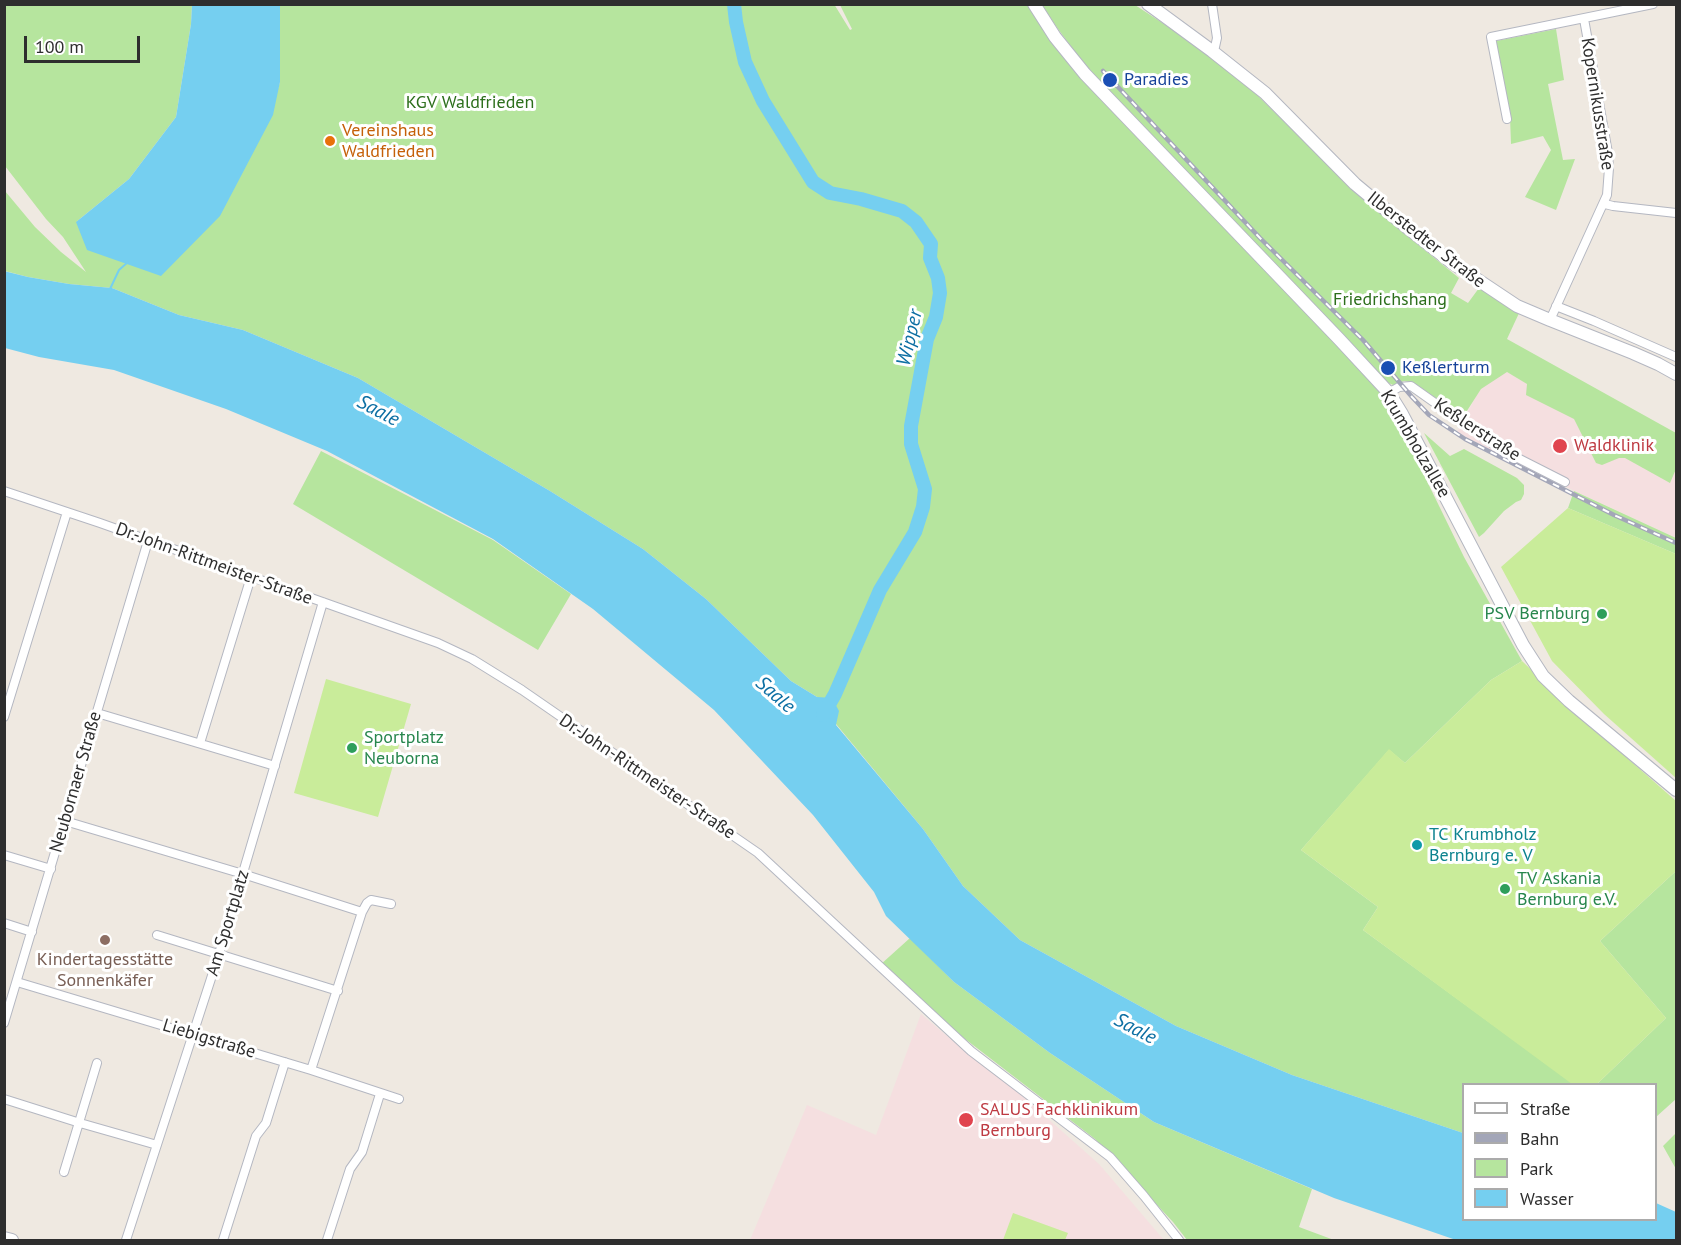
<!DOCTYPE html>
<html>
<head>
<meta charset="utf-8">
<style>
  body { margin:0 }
  #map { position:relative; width:1681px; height:1245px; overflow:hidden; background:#efe9e1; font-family:"PT Sans",sans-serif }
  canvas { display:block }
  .frame { position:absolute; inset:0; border:6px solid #2e2e2e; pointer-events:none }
  .legend { position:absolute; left:1462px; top:1083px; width:195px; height:138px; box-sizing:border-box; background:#fff; border:2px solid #ababab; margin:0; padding:8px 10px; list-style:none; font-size:18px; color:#2e2e2e }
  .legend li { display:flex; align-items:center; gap:12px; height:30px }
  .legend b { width:30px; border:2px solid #ababab }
  .scale { position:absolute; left:24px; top:36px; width:116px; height:27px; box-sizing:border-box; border:3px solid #2e2e2e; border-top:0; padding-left:8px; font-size:18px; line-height:21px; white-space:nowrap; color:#2e2e2e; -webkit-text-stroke:4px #fff; paint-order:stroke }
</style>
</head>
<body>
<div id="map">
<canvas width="1681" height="1245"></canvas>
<div class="frame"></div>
<ul class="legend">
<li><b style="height:8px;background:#fff"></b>Straße</li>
<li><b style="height:8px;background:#a3a6b8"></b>Bahn</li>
<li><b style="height:16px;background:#b6e59e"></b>Park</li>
<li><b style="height:16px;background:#75cff0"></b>Wasser</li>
</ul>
<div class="scale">100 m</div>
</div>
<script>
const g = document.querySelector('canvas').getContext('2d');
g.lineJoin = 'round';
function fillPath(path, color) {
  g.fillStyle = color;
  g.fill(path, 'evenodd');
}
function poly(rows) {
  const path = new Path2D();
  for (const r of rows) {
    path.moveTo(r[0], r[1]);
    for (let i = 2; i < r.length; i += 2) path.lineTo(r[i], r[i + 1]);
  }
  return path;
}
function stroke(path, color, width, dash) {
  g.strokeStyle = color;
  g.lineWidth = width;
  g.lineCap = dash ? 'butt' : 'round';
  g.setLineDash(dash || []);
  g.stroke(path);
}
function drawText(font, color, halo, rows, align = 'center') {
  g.font = font + ' "PT Sans",sans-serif';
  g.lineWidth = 6;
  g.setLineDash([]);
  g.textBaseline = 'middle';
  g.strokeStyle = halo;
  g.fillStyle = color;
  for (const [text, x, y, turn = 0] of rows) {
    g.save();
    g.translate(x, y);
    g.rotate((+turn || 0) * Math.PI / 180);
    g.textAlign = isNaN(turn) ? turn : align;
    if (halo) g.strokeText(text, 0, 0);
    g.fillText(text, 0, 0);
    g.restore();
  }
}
fillPath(poly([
  [1493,364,1676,468,1676,538,1508,460,1457,432],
  [921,1014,966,1052,1011,1086,1099,1164,1164,1240,750,1240,807,1105,876,1135]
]), '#f5dfe0');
fillPath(poly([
  [834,4,850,30,852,29,840,5,1029,5,1077,71,1394,406,1421,469,1464,557,1522,661,1491,680,1405,763,1389,750,1301,850,1378,907,1363,930,1574,1084,1464,1084,1463,1133,1292,1075,1176,1026,1020,940,963,886,923,829,836,724,817,697,791,681,706,599,643,549,550,491,358,378,243,330,179,315,112,288,69,284,28,277,5,271,5,191,35,227,61,252,86,272,63,237,46,219,5,166,5,5,192,5,191,24,176,117,129,179,76,222,276,95,280,82,280,5],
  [1042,5,1135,5,1204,50,1248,86,1349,185,1394,225,1459,278,1451,293,1468,303,1479,288,1520,311,1507,339,1676,433,1676,469,1670,483,1625,458,1619,458,1602,465,1596,463,1574,419,1526,395,1527,384,1507,372,1481,389,1463,417,1417,385,1410,382,1404,381,1393,385,1380,379,1090,72,1058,29],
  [1556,29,1564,80,1548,84,1563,160,1575,159,1556,210,1525,197,1551,150,1543,136,1511,144,1510,117,1496,41],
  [1424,433,1450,456,1464,449,1517,478,1524,485,1524,494,1521,500,1516,502,1504,511,1484,533,1479,537],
  [321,451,493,540,571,594,538,650,293,504],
  [1574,491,1676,538,1676,554,1568,508],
  [1676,871,1676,1099,1656,1117,1656,1084,1597,1084,1666,1018,1600,941],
  [910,938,954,982,1050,1053,1154,1122,1312,1189,1299,1227,1334,1240,1187,1240,1173,1222,1095,1139,934,1015,880,965],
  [1676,1133,1676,1169,1663,1146]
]), '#b6e59e');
fillPath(poly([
  [1568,508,1676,554,1676,778,1604,714,1552,661,1501,567],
  [1522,661,1584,720,1676,801,1676,871,1600,941,1666,1018,1597,1084,1572,1084,1363,930,1378,907,1301,850,1389,749,1405,763,1491,680],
  [326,679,411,704,378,817,294,793],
  [1013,1213,1068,1233,1065,1240,1003,1240]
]), '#c9ec9a');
fillPath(poly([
  [192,5,280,5,280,82,273,115,220,216,161,276,87,250,76,222,129,179,176,117,191,24],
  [4,271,28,277,69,284,112,288,179,315,243,330,358,378,550,491,643,549,706,599,791,681,817,697,832,698,839,711,836,725,923,829,963,886,1020,940,1176,1026,1292,1075,1463,1133,1464,1220,1656,1220,1656,1203,1676,1212,1676,1240,1456,1240,1334,1198,1154,1122,1050,1053,954,982,886,916,874,892,813,815,714,710,593,609,493,539,327,451,226,409,114,370,39,357,5,348]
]), '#75cff0');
stroke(poly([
  [110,289,119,270,128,262]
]), '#75cff0', 2);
stroke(poly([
  [734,4,736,22,745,62,763,101,813,182,830,193,861,199,902,211,916,222,931,244,930,258,938,278,940,293,936,317,927,339,911,426,911,444,925,489,923,507,915,532,880,590,835,694,823,715]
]), '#75cff0', 14);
const street = poly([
  [1212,4,1217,38,1215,47,1212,51],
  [1507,119,1491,37,1653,4],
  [1605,204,1613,206,1676,213],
  [1556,306,1594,321,1676,357],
  [1550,320,1607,195,1609,168,1608,153,1584,19],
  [1389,393,1399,387,1411,386,1500,449,1565,482],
  [4,491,100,523,438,643,472,659,522,690,758,853,971,1051,1110,1157,1144,1196,1179,1240],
  [97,713,275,766],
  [4,717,67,512],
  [200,743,251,577],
  [65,821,243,874,362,912,367,903,371,900,391,904],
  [4,855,51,869],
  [4,923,32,932],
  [157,935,338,991],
  [17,982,311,1070,399,1099],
  [4,1023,148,541],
  [311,1070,362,912],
  [4,1099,80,1123,157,1145],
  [64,1172,97,1063],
  [126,1240,219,954,323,602],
  [223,1240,256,1136,266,1123,285,1062],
  [327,1240,350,1169,362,1152,380,1094]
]);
const secondary = poly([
  [1034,4,1055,37,1085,74,1339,339,1389,393,1402,414,1523,645,1543,676,1569,701,1676,790],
  [1148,4,1212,51,1265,93,1355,184,1409,229,1451,262,1517,306,1550,320,1633,353,1658,364,1676,374],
  [4,1238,12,1240]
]);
stroke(street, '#b4b7c1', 10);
stroke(secondary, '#b4b7c1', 14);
stroke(street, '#fff', 8);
stroke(secondary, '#fff', 12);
const rail = poly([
  [1103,71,1260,238,1363,340,1412,397,1429,415,1465,439,1614,515,1676,543]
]);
stroke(rail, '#a3a6b8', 4.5);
stroke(rail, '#fff', 2, [7]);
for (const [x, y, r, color] of [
  [1110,80,8,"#1a4fb4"],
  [330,141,6,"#e8710a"],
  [1388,368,8,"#1a4fb4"],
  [1560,446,8,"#e0444e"],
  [1602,614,6,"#2e9e5b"],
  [352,748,6,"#2e9e5b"],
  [1417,845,6,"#0f9aa8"],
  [1505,889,6,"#2e9e5b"],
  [105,940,6,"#8d6e63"],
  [966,1120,8,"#e0444e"]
]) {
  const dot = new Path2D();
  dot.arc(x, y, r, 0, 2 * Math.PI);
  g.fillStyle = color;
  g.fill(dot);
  stroke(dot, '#fff', 2);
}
drawText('18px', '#164399', '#fff', [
  ["Paradies",1124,80],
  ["Keßlerturm",1402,368]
], 'left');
drawText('18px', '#2c6e1b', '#fff', [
  ["KGV Waldfrieden",470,103],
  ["Friedrichshang",1390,300]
]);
drawText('18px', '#2e2e2e', '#fff', [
  ["Kopernikusstraße",1597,104,81],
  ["Ilberstedter Straße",1426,240,38],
  ["Keßlerstraße",1477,430,33],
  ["Krumbholzallee",1415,444,60],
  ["Dr.-John-Rittmeister-Straße",214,564,20],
  ["Dr.-John-Rittmeister-Straße",647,777,34],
  ["Neubornaer Straße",76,782,-74],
  ["Am Sportplatz",228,923,-73],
  ["Liebigstraße",209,1039,17]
]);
drawText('18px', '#c56008', '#fff', [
  ["Vereinshaus",342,131],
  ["Waldfrieden",342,152]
], 'left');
drawText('18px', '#be3a42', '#fff', [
  ["Waldklinik",1574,446],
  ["SALUS Fachklinikum",980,1110],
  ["Bernburg",980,1131]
], 'left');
drawText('18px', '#27864d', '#fff', [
  ["PSV Bernburg",1590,614,"right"],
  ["Sportplatz",364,738],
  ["Neuborna",364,759],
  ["TV Askania",1517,879],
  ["Bernburg e.V.",1517,900]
], 'left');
drawText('18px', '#0d838f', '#fff', [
  ["TC Krumbholz",1429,835],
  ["Bernburg e. V",1429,856]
], 'left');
drawText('18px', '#785e54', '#fff', [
  ["Kindertagesstätte",105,960],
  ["Sonnenkäfer",105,981]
]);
drawText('italic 20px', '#0d6fa3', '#fff', [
  ["Wipper",910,338,-77],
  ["Saale",378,411,28],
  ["Saale",775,695,41],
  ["Saale",1135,1029,28]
]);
</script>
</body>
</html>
